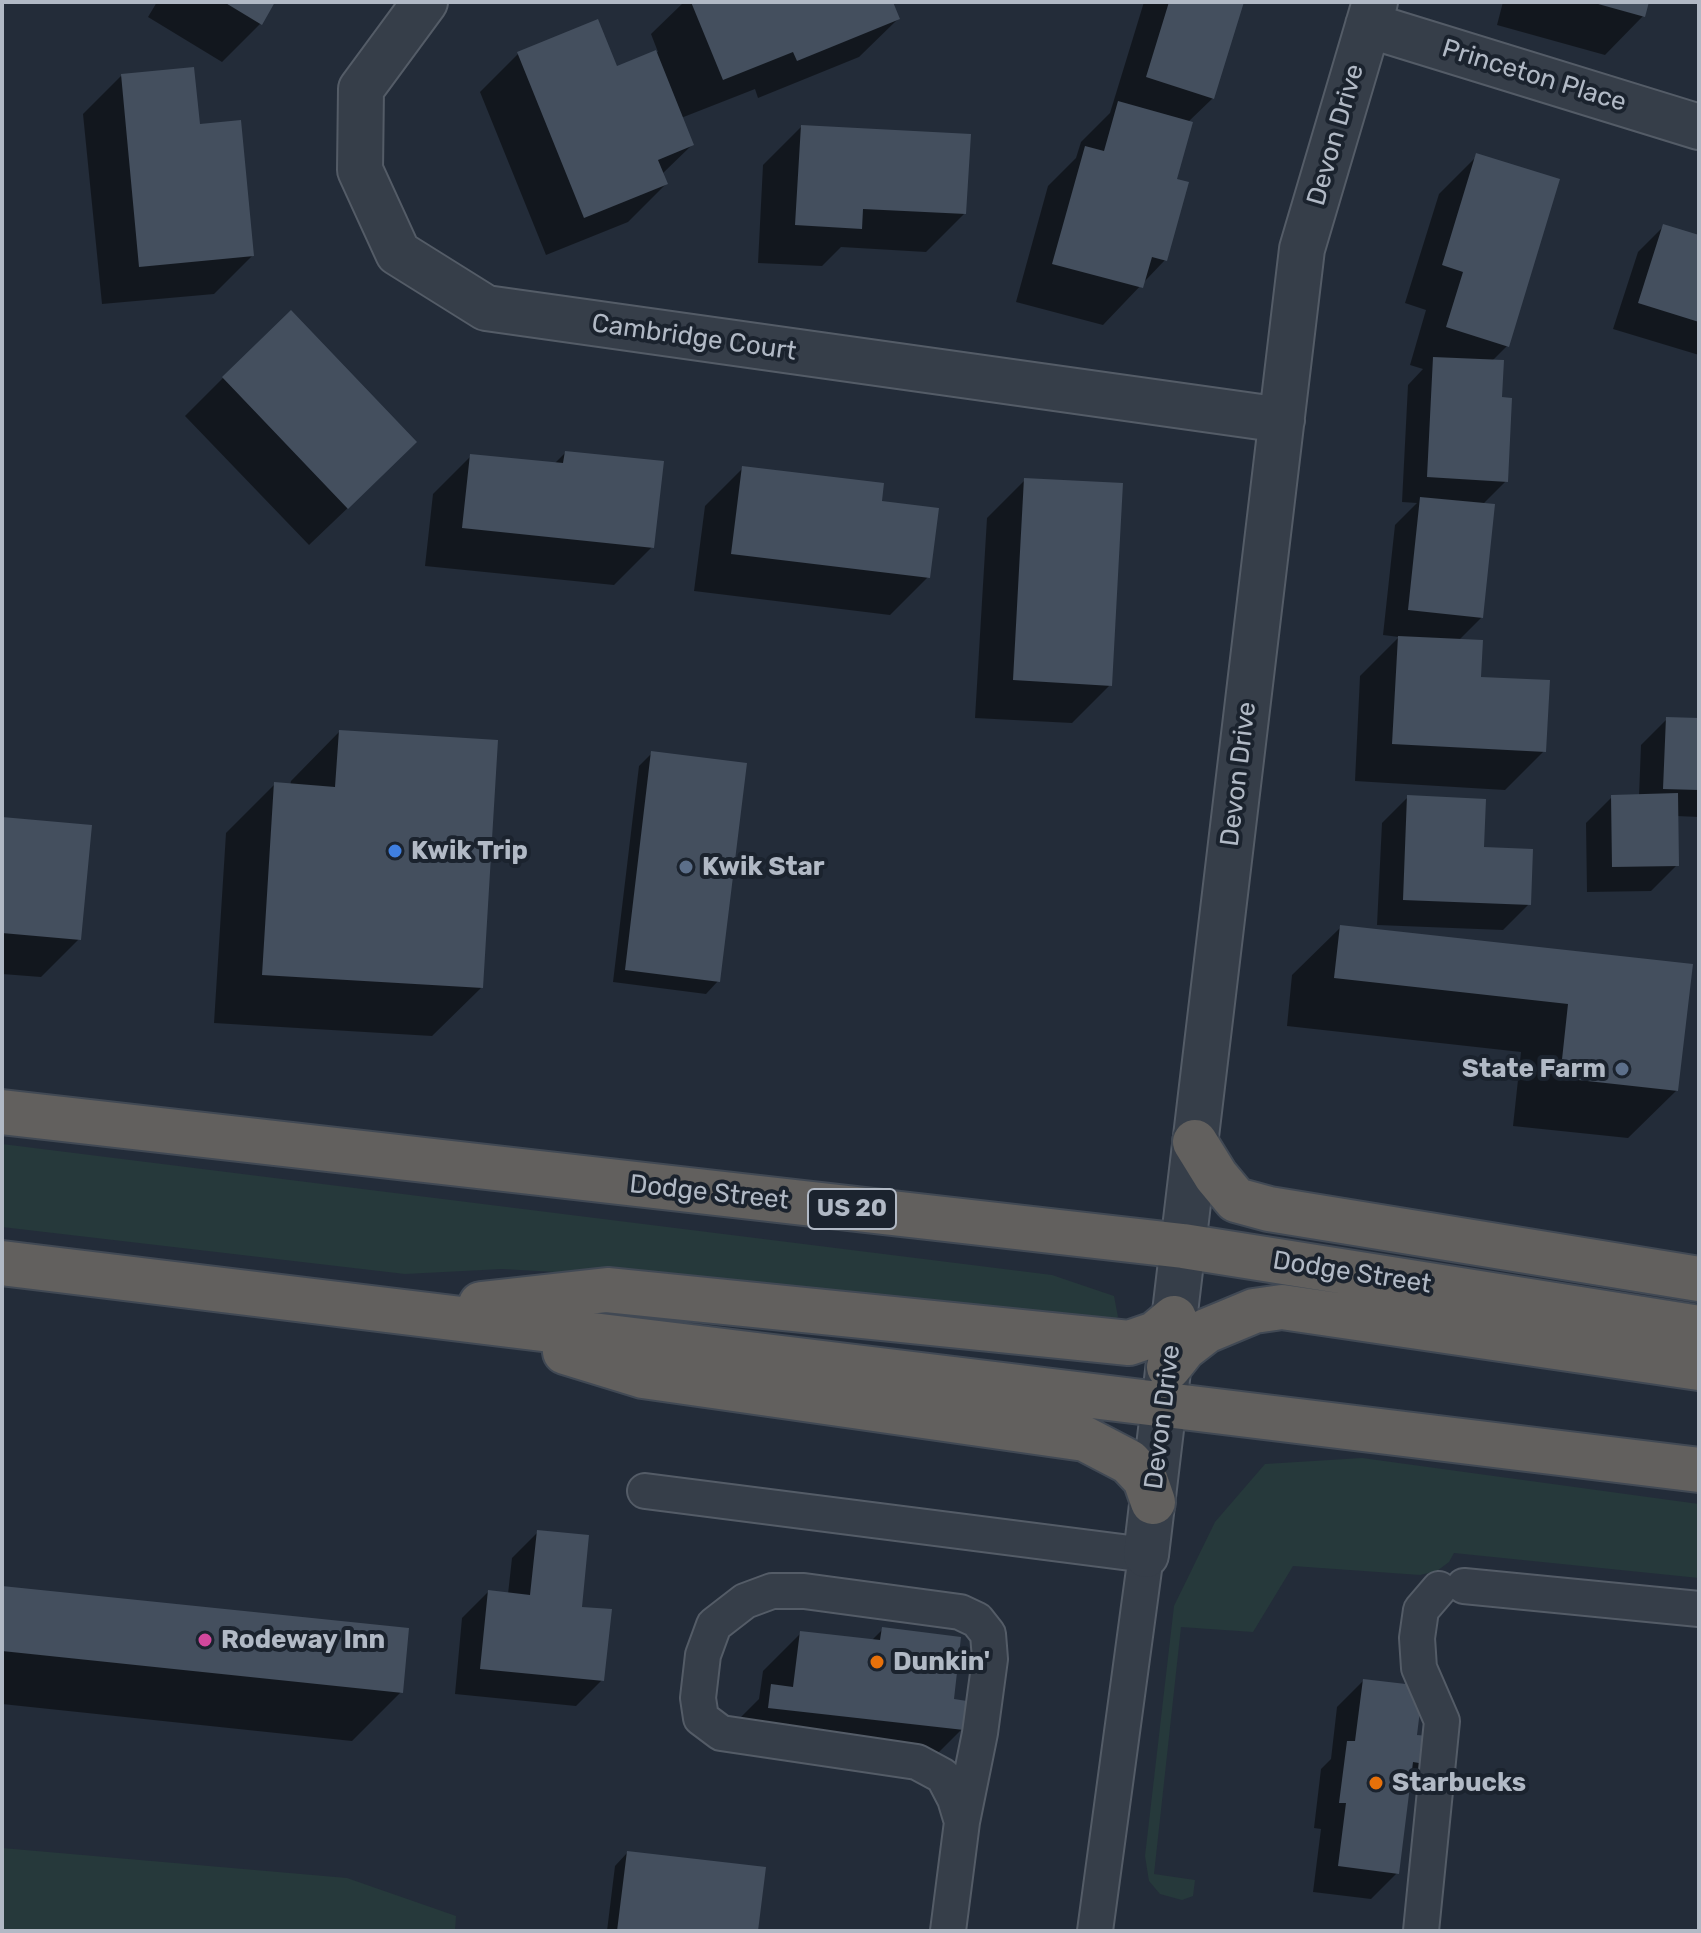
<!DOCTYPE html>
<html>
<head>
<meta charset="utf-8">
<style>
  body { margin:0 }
  #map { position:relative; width:1701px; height:1933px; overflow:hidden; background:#232c39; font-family:Rubik,sans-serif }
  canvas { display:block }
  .frame { position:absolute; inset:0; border:4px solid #b1b9c5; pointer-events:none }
</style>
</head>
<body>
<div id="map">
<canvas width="1701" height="1933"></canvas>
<div class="frame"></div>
</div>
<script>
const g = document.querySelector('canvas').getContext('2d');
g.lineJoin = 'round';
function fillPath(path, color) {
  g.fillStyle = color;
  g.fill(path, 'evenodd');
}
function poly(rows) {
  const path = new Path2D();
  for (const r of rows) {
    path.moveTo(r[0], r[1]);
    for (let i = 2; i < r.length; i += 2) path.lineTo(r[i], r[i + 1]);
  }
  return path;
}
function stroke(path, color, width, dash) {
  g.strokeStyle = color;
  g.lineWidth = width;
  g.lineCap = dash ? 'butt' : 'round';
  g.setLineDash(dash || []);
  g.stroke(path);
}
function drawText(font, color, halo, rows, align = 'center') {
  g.font = font + ' Rubik,sans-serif';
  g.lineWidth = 8;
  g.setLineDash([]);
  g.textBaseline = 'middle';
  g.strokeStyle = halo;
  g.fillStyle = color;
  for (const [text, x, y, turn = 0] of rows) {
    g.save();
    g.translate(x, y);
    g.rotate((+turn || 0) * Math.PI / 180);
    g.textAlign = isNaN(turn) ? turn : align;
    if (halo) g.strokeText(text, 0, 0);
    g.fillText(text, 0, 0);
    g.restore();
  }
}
fillPath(poly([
  [2,1144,1052,1275,1114,1296,1118,1317,1106,1324,700,1280,502,1269,405,1274,2,1227],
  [1362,1458,1699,1504,1699,1578,1454,1553,1449,1562,1437,1571,1420,1575,1293,1566,1253,1632,1181,1627,1154,1874,1195,1880,1193,1896,1182,1900,1160,1894,1149,1881,1145,1856,1174,1606,1215,1522,1265,1464],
  [2,1848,347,1878,456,1916,455,1931,2,1931]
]), '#26393b');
fillPath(poly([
  [157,2,273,2,260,24,222,62,148,17],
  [684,2,891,2,898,19,859,57,758,98,755,89,681,118,692,145,662,174,666,184,628,222,546,255,480,92,518,54,616,68,658,52,651,34],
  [1144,2,1242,2,1213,98,1187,123,1175,180,1165,260,1103,325,1016,302,1048,186,1076,158,1081,142,1110,113],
  [1503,2,1647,2,1643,16,1605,55,1497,25],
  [121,76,198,126,252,256,214,294,102,304,83,114],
  [801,127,964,214,926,252,841,247,822,266,758,263,763,165],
  [1477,156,1507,346,1491,362,1500,399,1506,481,1482,505,1482,617,1458,641,1479,678,1544,751,1505,790,1355,781,1360,676,1399,637,1383,635,1395,525,1417,503,1402,502,1408,385,1423,369,1410,365,1426,310,1405,303,1439,194],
  [1664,226,1699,237,1699,355,1613,329,1638,252],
  [223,378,377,480,309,545,185,416],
  [565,453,652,547,614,585,425,566,433,494,471,456,554,464],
  [743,468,879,502,928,577,890,615,694,591,705,506],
  [1025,480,1110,685,1072,723,975,718,987,518],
  [1667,719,1699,720,1699,817,1676,816,1677,865,1651,891,1587,892,1586,823,1612,797,1639,796,1641,745],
  [339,732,481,988,432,1036,214,1023,226,833,275,784,290,786,291,781],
  [652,753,718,981,706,994,613,982,639,766],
  [1408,797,1482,849,1529,904,1503,930,1377,925,1382,823],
  [2,819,79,939,41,977,2,974],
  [1341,927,1690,966,1677,1090,1628,1138,1513,1126,1521,1052,1287,1026,1292,975],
  [538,1532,580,1608,602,1680,576,1706,455,1694,462,1618,488,1592,508,1594,512,1558],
  [2,1588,401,1692,352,1741,2,1704],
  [882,1630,952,1701,962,1729,924,1767,734,1724,759,1699,763,1671,801,1633,871,1641],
  [1363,1681,1424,1763,1409,1777,1397,1873,1371,1899,1313,1892,1321,1829,1314,1828,1321,1769,1331,1759,1337,1707],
  [627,1853,756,1931,607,1931,615,1866]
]), '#0007');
fillPath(poly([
  [224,2,275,2,262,25],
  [691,2,893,2,900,19,797,61,793,52,723,80],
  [1169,2,1244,2,1214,99,1146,77],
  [1591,2,1649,2,1645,17],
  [598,19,617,66,656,50,694,145,658,160,668,184,584,218,517,52],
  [194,67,200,124,241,120,254,256,139,267,121,74],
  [1118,101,1193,122,1177,179,1189,182,1167,261,1152,257,1143,288,1052,264,1085,146,1104,151],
  [801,125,971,134,966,214,863,209,862,229,795,225],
  [1476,153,1560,179,1509,347,1446,327,1463,272,1442,265],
  [1663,224,1699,235,1699,322,1638,303],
  [291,310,417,442,348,509,222,377],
  [1433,357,1504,360,1502,397,1512,398,1508,482,1427,477],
  [565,451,664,461,654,548,462,528,470,454,563,463],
  [742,466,884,483,882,501,939,508,930,578,731,554],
  [1024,478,1123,483,1112,686,1013,680],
  [1420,497,1495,504,1483,618,1408,610],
  [1398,636,1483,640,1481,677,1550,680,1546,752,1392,744],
  [1666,717,1699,718,1699,790,1663,789],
  [339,730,498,740,483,988,262,975,274,782,335,787],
  [651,751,747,763,720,982,625,970],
  [1678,793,1679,866,1612,867,1611,795],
  [1407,795,1486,799,1484,847,1533,849,1531,905,1403,900],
  [2,817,92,825,81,940,2,933],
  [1340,925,1693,964,1678,1091,1560,1078,1568,1004,1334,978],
  [537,1530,589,1535,582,1607,612,1609,604,1681,480,1669,488,1590,530,1595],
  [2,1586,409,1628,403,1693,2,1651],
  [882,1627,961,1637,954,1699,967,1701,964,1730,768,1708,771,1684,793,1687,800,1631,880,1640],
  [1363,1679,1423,1686,1417,1735,1429,1736,1425,1764,1413,1762,1399,1874,1338,1866,1346,1803,1339,1803,1347,1741,1355,1741],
  [627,1851,766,1867,758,1931,617,1931]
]), '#444f5e');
const service = poly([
  [645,1491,1146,1555,1095,1931],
  [1464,1586,1699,1609],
  [948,1931,962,1822,980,1733,990,1659,988,1634,977,1620,960,1612,804,1591,772,1591,745,1601,714,1625,703,1655,698,1698,701,1718,721,1733,917,1762,943,1776,955,1799,962,1822],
  [1421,1931,1442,1721,1419,1668,1417,1638,1421,1610,1439,1589]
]);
const minor = poly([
  [425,2,361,89,360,170,398,253,486,308,1282,420],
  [1368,25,1699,127],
  [1146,1555,1302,249,1375,2]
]);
const trunk = poly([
  [2,1112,1183,1246,1699,1328],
  [1195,1142,1216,1176,1236,1200,1269,1209,1699,1279],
  [2,1263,1699,1470],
  [481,1304,607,1290,1129,1343,1155,1334,1174,1318],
  [565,1352,643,1376,1085,1439,1129,1462,1145,1479,1153,1502],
  [1169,1367,1184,1348,1206,1331,1254,1311,1282,1307,1699,1368]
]);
stroke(service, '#545c67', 38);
stroke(minor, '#545c67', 48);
stroke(trunk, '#414954', 48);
stroke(service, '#363e49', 34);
stroke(minor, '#363e49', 44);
stroke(trunk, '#62605e', 44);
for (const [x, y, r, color] of [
  [395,851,8,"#3f7fe0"],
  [686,867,8,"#5c6f8a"],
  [1622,1069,8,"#5c6f8a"],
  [205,1640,8,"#d1479c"],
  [877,1662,8,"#e8710a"],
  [1376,1783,8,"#e8710a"]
]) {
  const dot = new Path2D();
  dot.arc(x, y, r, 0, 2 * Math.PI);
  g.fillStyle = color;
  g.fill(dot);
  stroke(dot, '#1b232e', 3);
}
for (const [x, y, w] of [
  [852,1209,88]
]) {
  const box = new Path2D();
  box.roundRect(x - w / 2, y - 20, w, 40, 6);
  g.fillStyle = '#1b232e';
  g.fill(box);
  stroke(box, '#b1b9c5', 2);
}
drawText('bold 24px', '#b1b9c5', null, [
  ["US 20",852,1209]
]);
drawText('26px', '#b1b9c5', '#1b232e', [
  ["Princeton Place",1534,76,17],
  ["Devon Drive",1336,135,-74],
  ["Cambridge Court",694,338,8],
  ["Devon Drive",1239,774,-83],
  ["Dodge Street",709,1193,6],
  ["Dodge Street",1352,1273,9],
  ["Devon Drive",1163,1417,-83]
]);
drawText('bold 26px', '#b1b9c5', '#1b232e', [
  ["Kwik Trip",411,851],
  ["Kwik Star",702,867],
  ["State Farm",1606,1069,"right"],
  ["Rodeway Inn",221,1640],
  ["Dunkin'",893,1662],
  ["Starbucks",1392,1783]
], 'left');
</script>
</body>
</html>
